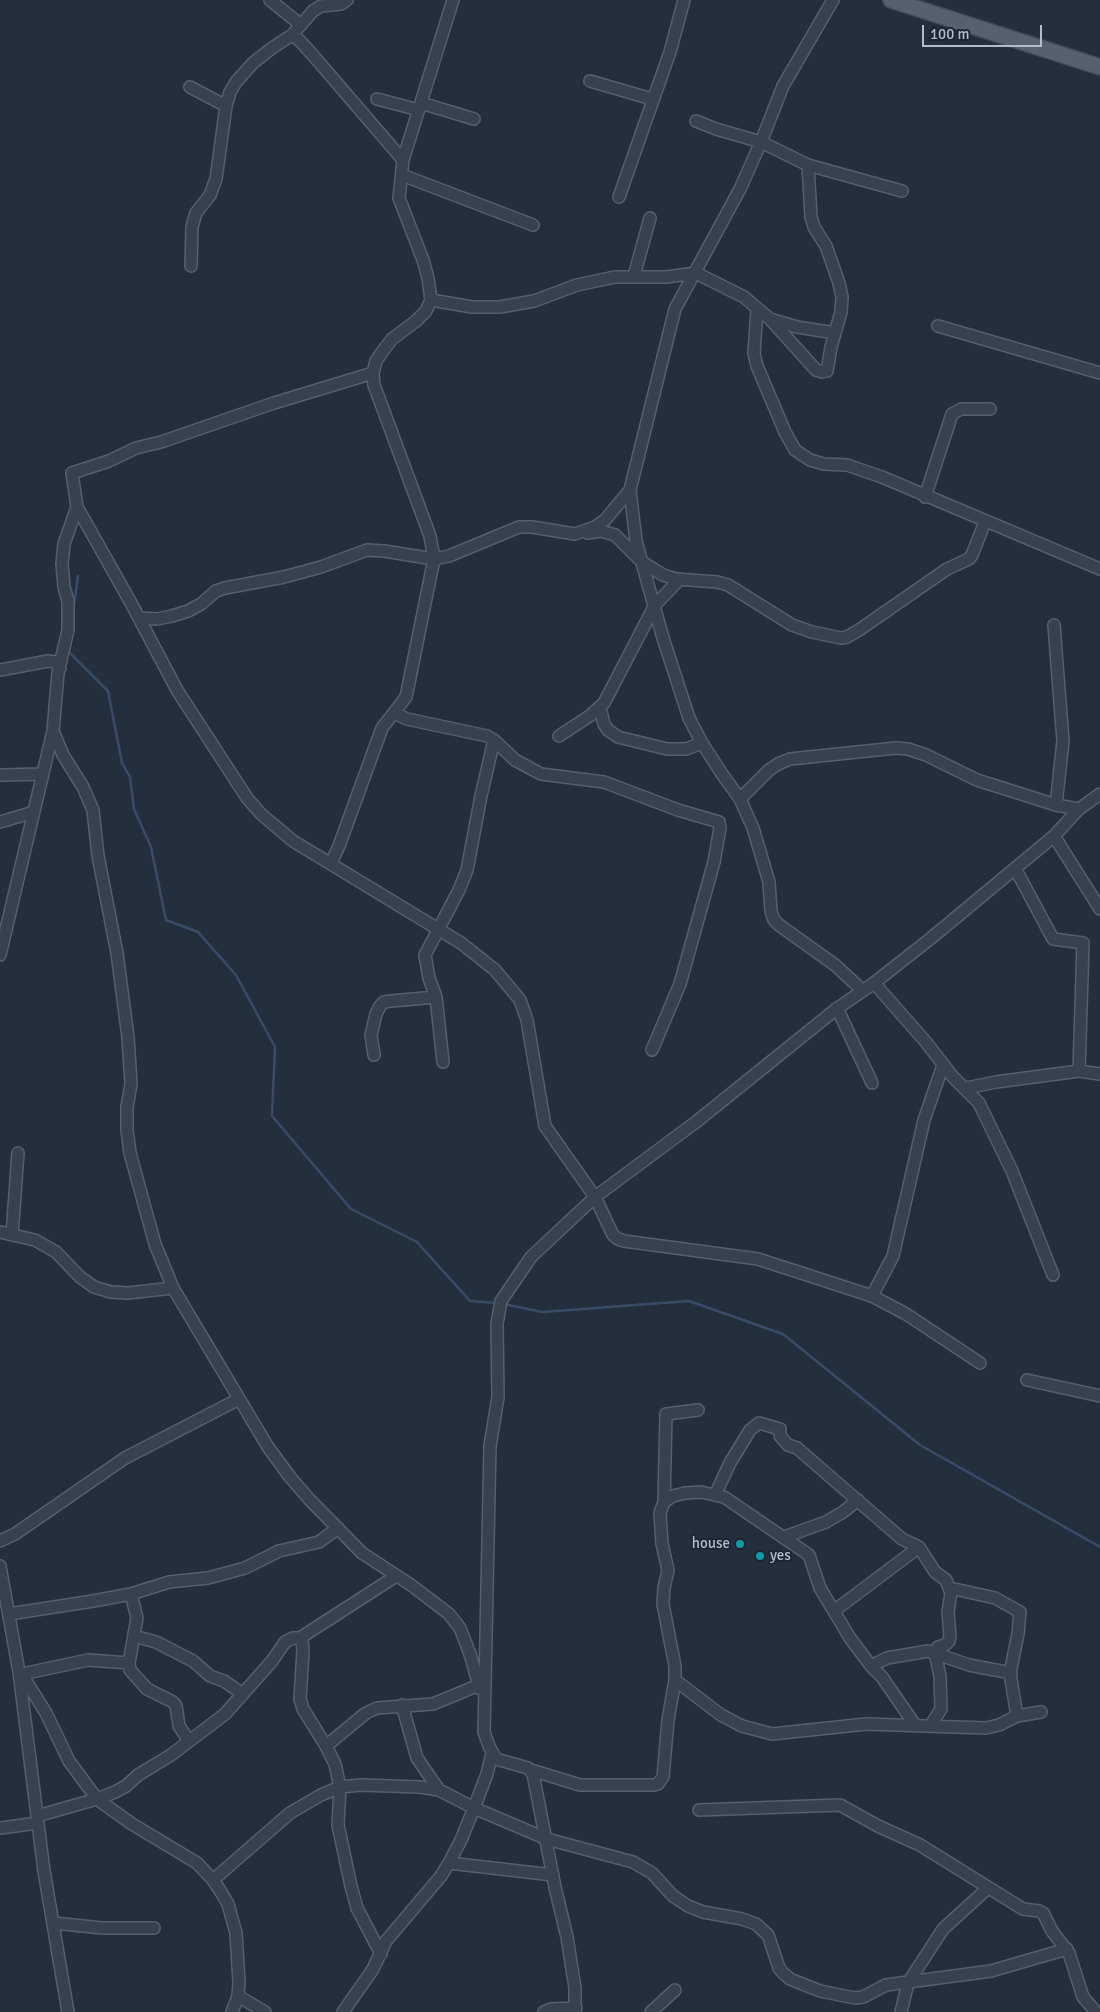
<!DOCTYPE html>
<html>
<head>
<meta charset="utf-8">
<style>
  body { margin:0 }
  #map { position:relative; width:1100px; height:2012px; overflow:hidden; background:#242f3e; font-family:Signika,sans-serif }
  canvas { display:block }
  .scale { position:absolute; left:922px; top:25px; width:120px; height:22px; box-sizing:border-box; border:2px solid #b4bcc9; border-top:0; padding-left:6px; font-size:15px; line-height:18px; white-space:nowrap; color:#b4bcc9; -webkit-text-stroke:4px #1d2633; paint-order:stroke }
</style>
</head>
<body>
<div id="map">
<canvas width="1100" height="2012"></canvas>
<div class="scale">100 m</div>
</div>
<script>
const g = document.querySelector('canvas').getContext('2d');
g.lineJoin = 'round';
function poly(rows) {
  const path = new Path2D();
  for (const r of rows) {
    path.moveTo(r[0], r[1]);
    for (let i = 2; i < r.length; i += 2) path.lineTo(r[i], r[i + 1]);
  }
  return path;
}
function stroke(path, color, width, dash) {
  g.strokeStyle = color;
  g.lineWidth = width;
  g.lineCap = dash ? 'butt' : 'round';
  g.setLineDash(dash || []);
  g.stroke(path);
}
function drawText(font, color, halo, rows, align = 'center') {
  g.font = font + ' Signika,sans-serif';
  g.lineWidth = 4;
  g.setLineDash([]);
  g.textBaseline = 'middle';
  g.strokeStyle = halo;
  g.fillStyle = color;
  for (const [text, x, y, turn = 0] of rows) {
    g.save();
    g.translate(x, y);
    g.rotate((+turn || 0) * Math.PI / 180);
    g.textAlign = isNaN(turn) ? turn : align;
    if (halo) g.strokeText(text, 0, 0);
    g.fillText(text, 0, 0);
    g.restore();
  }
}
stroke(poly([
  [73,611,78,576],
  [70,647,69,652,108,691,122,763,130,777,134,809,151,847,166,920,198,932,236,975,275,1047,272,1116,351,1209,417,1242,470,1301,496,1303],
  [504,1304,542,1312,689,1301,783,1334,920,1445,1100,1547]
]), '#394c67', 2.5);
const minor = poly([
  [270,0,301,25],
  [347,0,341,4,321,6,313,11,292,35,299,40,311,53,403,160],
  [590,81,652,99],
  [190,87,226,106],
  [377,99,419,110],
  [421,103,474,119],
  [696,121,716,129,761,142,808,165,811,217,814,227,826,246,839,283,842,297,841,312,831,347,827,371,822,372,816,370,770,319],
  [808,165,902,191],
  [402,175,533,225],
  [619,197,670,52,684,0],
  [191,266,192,227,196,213,210,195,216,179,226,106,230,92,236,82,253,63,272,48,292,35],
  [634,276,650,218],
  [431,300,472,307,500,307,534,301,577,285,615,277,666,277,696,273,744,297,770,319,797,327,835,333],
  [757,309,754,353,757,366,785,432,795,450,810,460,824,464,847,465,882,477,1100,569],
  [938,326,1100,373],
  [630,490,636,541,663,638,689,718,702,743,722,774,740,799,753,828,769,882,771,911,774,920,779,925,835,965,862,990],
  [925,497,952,414,961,409,990,409],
  [77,507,131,603,177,690,247,798,261,814,293,841,461,943,495,970,520,1000,527,1020,545,1126,595,1197,613,1235,618,1239,624,1241,758,1259,872,1296,906,1314,980,1363],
  [587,533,601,531,615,535,642,562,663,575,676,579,717,582,728,585,792,625,812,632,841,638,847,637,859,630,947,569,969,559,972,555,985,522],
  [139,618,157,619,172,616,188,611,201,604,216,591,225,588,284,577,321,567,367,550,384,551,434,559,449,556,519,527,532,527,575,534,595,527,605,520,630,490,675,309,740,189,761,142,783,86,833,0],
  [1054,625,1063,741,1056,805],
  [0,670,48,661,56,662,60,668],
  [600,707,604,724,608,730,618,737,667,749,686,749,702,743],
  [394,713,407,719,487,736,494,740,515,760,541,774,604,782,678,810,719,822,720,828,714,862,680,984,652,1050],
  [53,731,63,755,83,787,93,810,98,856,117,953,128,1037,131,1084,127,1107,127,1130,130,1153,155,1244,173,1288,268,1447,290,1477,309,1499,362,1553,411,1585,449,1614,460,1628,470,1654,480,1689],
  [559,736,591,715,604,703,655,605,680,579],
  [0,775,43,774],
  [740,799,769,770,778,764,790,759,896,748,908,749,926,755,977,780,1056,805,1079,809],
  [0,822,34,812],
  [1054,836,1100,909],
  [331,863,339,846,382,728,406,697,434,559,430,536,380,401,374,385,373,373,376,361,385,348,392,339,416,321,426,311,431,300,428,278,423,260,399,198,403,160,453,0],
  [1015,868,1053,939,1083,943,1079,1071],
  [0,955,53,731,58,673,68,630,68,601,64,587,62,564,64,544,77,507,72,473,109,461,136,448,161,442,274,403,373,373],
  [874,983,925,1041,953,1077,979,1103,1012,1171,1053,1275],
  [837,1008,872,1083],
  [374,1055,371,1035,376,1014,380,1006,384,1002,391,1001,436,997],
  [443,1062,436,997,429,978,425,955,459,890,467,870,481,796,494,740],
  [966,1088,996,1082,1079,1071,1100,1074],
  [0,1232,35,1240,56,1252,80,1277,94,1287,111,1292,128,1293,173,1288],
  [12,1235,18,1153],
  [872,1296,893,1256,924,1120,943,1065],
  [1027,1380,1100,1396],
  [715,1495,730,1463,750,1430,759,1423,780,1429,780,1436,788,1445,797,1448,902,1539,919,1547,935,1572,946,1580,951,1593,948,1612,950,1636,949,1641,945,1645,938,1647,935,1653,940,1676,941,1709,931,1725],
  [664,1502,666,1414,698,1410],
  [784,1537,826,1522,843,1512,858,1500],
  [0,1541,15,1534,125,1458,239,1399],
  [0,1566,19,1672,44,1871,68,2012],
  [950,1588,995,1598,1020,1612,1018,1634,1010,1673,1017,1716],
  [131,1594,137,1618,129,1663,130,1670,147,1689,173,1702,176,1706,179,1726,189,1741],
  [834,1611,919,1547],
  [9,1614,93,1601,131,1594,169,1582,208,1578,245,1568,279,1551,319,1542,338,1528],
  [134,1636,156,1642,193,1661,210,1676,224,1681,243,1694],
  [300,1638,302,1641,303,1651,300,1699,303,1709,326,1746,335,1764,340,1787,338,1825,351,1886,357,1908,381,1954],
  [871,1666,887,1658,928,1651,969,1665,1011,1673],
  [21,1673,46,1713,69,1761,97,1799,132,1824,197,1863,213,1880,221,1892,228,1904,236,1933,239,1983,238,1996,232,2012],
  [22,1674,88,1660,129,1663],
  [675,1680,721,1715,742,1726,772,1734,866,1724,986,1728,999,1725,1017,1716,1041,1712],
  [402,1705,417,1758,439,1790],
  [326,1746,366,1713,377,1708,433,1704,479,1685],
  [531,1770,580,1785,654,1785,658,1784,663,1777,668,1720,675,1680,675,1666,663,1604,664,1588,668,1570,662,1544,660,1513,664,1502,673,1496,685,1493,701,1492,724,1497,809,1555,820,1588,850,1638,871,1666,882,1677,915,1725],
  [699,1810,840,1805,878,1826,920,1845,1023,1909,1039,1911,1043,1913,1052,1931,1069,1953,1083,1997,1096,2012],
  [37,1816,97,1799,115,1792,126,1786,138,1775,171,1755,225,1714,272,1661,285,1642,293,1638,300,1638,396,1576],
  [0,1828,38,1823],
  [449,1863,553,1875],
  [213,1880,290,1813,321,1795,340,1787,361,1785,420,1787,439,1790,474,1808,547,1839,633,1862,652,1873,673,1896,688,1906,703,1912,742,1919,756,1924,768,1935,779,1968,783,1973,790,1979,820,1991,855,1998,863,1997,886,1985,991,1971,1067,1949],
  [54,1923,102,1928,154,1928],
  [238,1996,265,2012],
  [343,2012,373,1969,386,1941,441,1876,449,1863,461,1840,474,1808,487,1774,492,1753],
  [544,2012,551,2009,576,2008],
  [575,2012,575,1988,567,1937,555,1887,533,1774,528,1768,496,1759,489,1746,484,1732,490,1446,498,1397,497,1324,501,1301,531,1257,595,1197,696,1122,835,1010,874,983,930,939,1054,836,1079,809,1100,794],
  [651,2012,675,1990],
  [901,2012,908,1983,943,1929,988,1888]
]);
const major = poly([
  [891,0,1100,67]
]);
stroke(minor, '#565f6c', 14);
stroke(major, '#414a57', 18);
stroke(minor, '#38414e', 11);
stroke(major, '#56606e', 15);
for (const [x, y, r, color] of [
  [740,1544,5,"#0f9aa8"],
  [760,1556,5,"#0f9aa8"]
]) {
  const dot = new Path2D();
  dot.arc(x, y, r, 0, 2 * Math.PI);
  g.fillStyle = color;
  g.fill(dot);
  stroke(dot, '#1d2633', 2);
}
drawText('15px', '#b4bcc9', '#1d2633', [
  ["house",730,1544],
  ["yes",770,1556,"left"]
], 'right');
</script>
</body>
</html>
